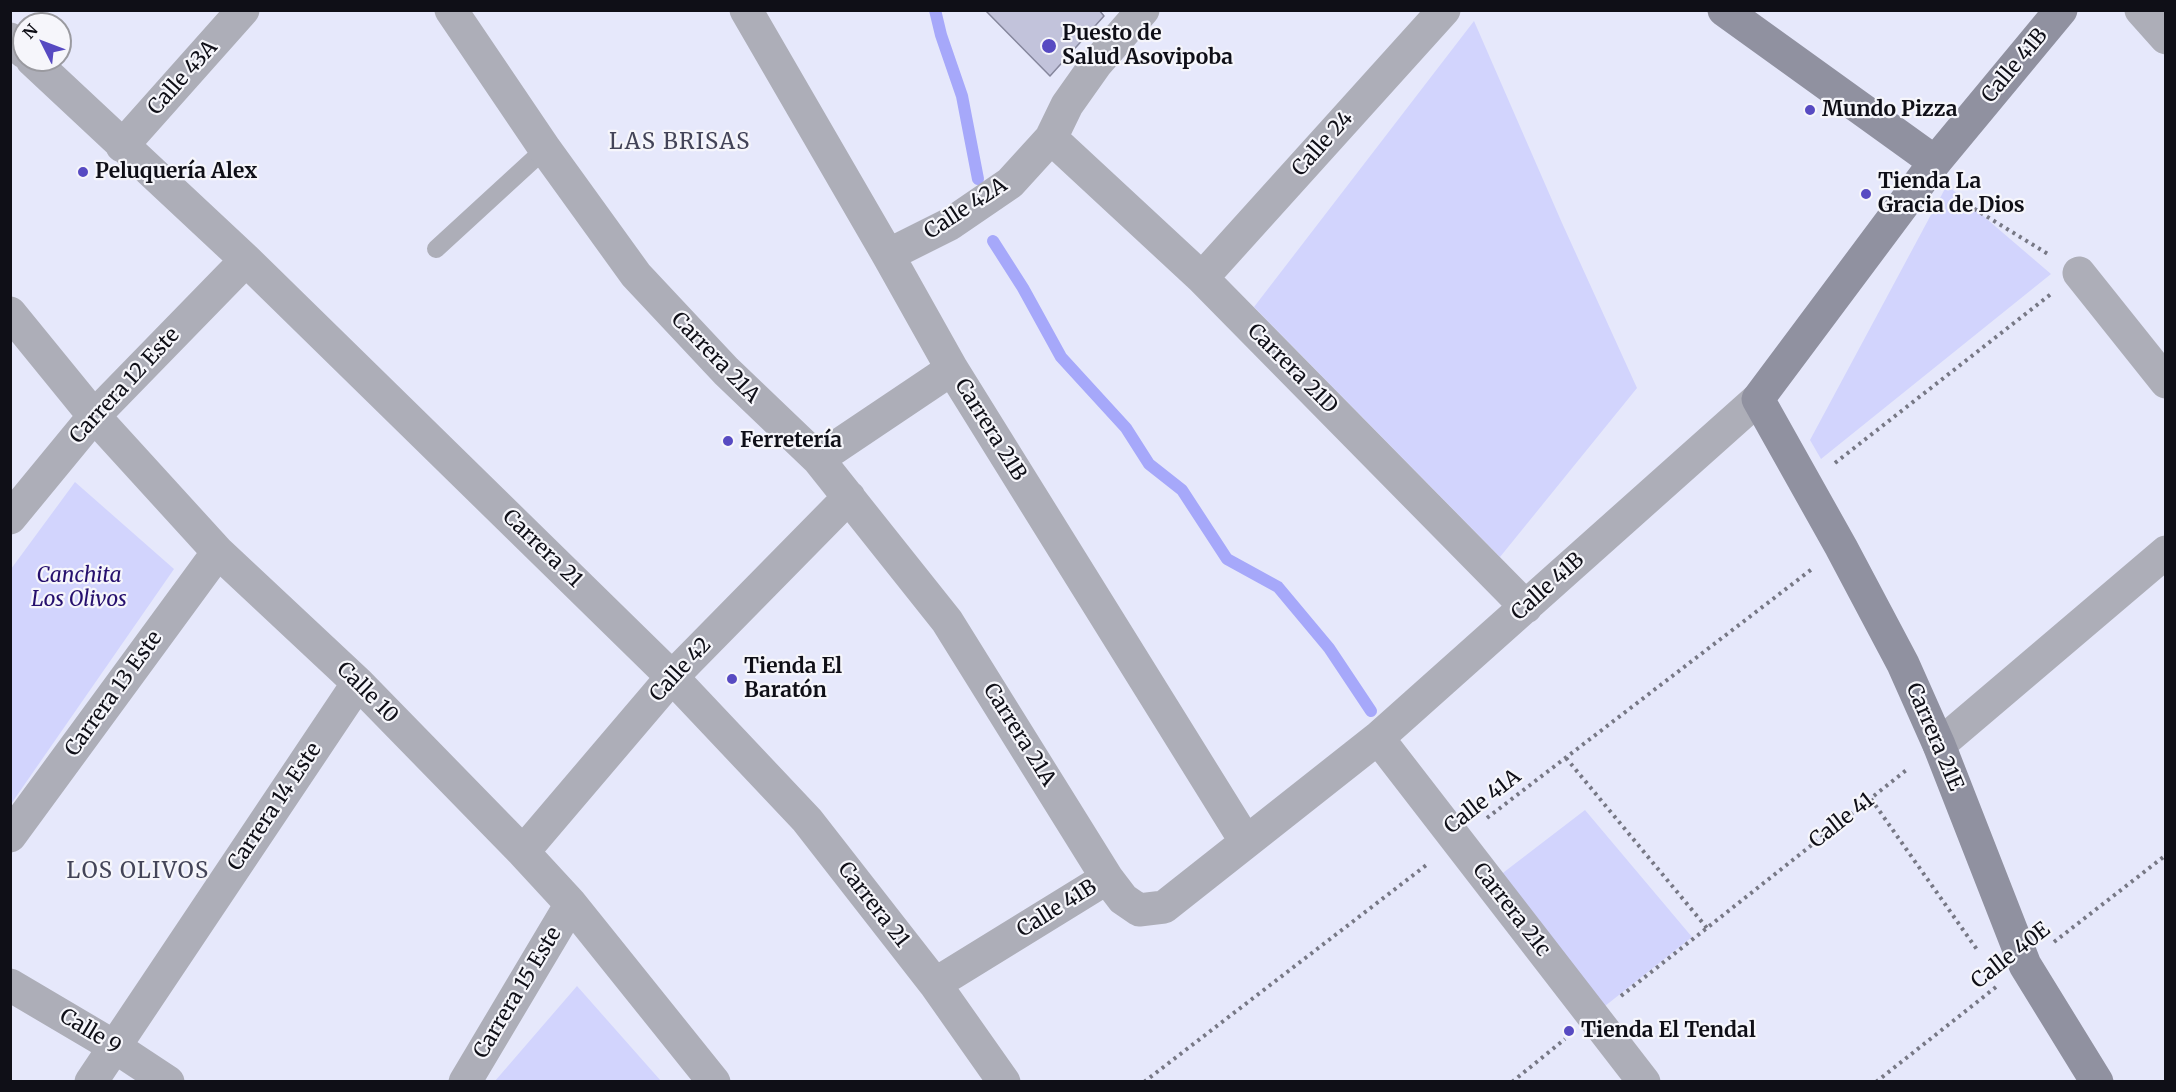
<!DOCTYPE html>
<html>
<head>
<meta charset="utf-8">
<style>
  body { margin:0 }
  #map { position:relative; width:2176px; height:1092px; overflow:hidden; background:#e6e8fb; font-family:Merriweather,serif }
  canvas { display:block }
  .frame { position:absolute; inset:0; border:12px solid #0f0f17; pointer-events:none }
  .north { position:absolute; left:12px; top:12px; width:60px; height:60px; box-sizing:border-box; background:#f6f6fb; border:2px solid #9a9aa0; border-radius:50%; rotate:312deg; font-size:16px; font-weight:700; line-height:24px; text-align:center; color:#0f0f17 }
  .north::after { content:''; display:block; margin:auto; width:21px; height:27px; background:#574ac2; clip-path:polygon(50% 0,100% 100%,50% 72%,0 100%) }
</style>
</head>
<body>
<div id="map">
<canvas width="2176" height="1092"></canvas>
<div class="frame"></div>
<div class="north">N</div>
</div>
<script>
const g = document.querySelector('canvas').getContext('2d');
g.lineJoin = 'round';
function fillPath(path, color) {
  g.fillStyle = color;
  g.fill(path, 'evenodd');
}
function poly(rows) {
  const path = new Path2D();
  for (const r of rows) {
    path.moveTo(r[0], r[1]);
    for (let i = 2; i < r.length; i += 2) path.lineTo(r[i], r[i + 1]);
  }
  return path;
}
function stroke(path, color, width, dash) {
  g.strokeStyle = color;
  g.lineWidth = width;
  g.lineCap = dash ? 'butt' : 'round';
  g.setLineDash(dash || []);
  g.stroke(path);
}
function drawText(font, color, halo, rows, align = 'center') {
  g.font = font + ' Merriweather,serif';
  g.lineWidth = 4.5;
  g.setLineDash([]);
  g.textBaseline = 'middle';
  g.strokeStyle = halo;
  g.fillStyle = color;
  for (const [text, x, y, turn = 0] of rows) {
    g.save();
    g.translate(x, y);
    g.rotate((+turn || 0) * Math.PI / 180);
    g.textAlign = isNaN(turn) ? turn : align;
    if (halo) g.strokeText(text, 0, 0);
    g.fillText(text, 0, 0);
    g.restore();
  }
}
fillPath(poly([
  [1474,21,1562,223,1637,388,1500,557,1254,307],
  [1947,185,2051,274,1821,459,1810,440],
  [75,482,174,569,11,804,11,569],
  [1585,810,1692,937,1600,1010,1495,879],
  [577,986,661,1081,495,1081]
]), '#d2d4fd');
stroke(poly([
  [935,10,941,35,962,96,978,179],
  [993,241,1023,288,1061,357,1126,428,1149,464,1182,490,1227,559,1278,587,1329,648,1371,711]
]), '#a6a8fa', 12);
const building = poly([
  [985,10,1099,10,1104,16,1050,76,985,10]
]);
fillPath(building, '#c2c3db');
stroke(building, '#85869c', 1.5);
stroke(poly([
  [1955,197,2048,254],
  [1835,463,2051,294],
  [1566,758,1707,928],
  [1871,799,1978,951],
  [1487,818,1812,569],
  [2054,942,2166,855],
  [1621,996,1909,768],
  [1144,1082,1429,863],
  [1512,1082,1565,1039],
  [1876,1082,1996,987]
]), '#777885', 4, [3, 4.5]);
stroke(poly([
  [436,249,545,149]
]), '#adaeb8', 18);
stroke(poly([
  [451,10,545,149,636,275,726,371,818,459,947,621,1107,878,1123,899,1139,910,1164,907,1378,738,1758,399],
  [746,10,888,255,952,369,1246,842],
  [2141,10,2166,38],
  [10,39,24,52],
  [32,60,246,260,672,677,807,820,935,984,1004,1082],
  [1051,138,1202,278,1526,607],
  [122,146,243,10],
  [888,255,950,224,1010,183,1051,138,1067,105,1096,64,1143,10],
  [2079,273,2166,382],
  [1202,278,1444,10],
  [10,313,94,416,218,552,358,683,523,852,571,904,714,1082],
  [818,459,952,369],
  [10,518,94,416,246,260],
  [1378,738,1644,1082],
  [1939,745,2166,552],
  [10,836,218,552],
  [523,852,672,677,849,497],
  [935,984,1107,878],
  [10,985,115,1047,168,1082],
  [91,1082,358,683],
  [465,1082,571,904]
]), '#adaeb8', 33);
stroke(poly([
  [1724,10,1935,162],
  [2061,10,1935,162,1758,399,1841,547,1903,664,1939,745,2025,965,2097,1082]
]), '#9091a0', 33);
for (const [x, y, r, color] of [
  [1049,46,8,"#574ac2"],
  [1810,110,6,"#574ac2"],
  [83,172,6,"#574ac2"],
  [1866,194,6,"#574ac2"],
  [728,441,6,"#574ac2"],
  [732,679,6,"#574ac2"],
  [1569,1031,6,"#574ac2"]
]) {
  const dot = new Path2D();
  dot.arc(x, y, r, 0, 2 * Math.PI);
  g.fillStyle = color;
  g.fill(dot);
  stroke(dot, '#f6f6fb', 2);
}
drawText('bold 21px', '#0f0f17', '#f6f6fb', [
  ["Puesto de",1062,34],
  ["Salud Asovipoba",1062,58],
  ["Mundo Pizza",1822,110],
  ["Peluquería Alex",95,172],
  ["Tienda La",1878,182],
  ["Gracia de Dios",1878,206],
  ["Ferretería",740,441],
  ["Tienda El",744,667],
  ["Baratón",744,691],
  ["Tienda El Tendal",1581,1031]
], 'left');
drawText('21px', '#0f0f17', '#f6f6fb', [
  ["Calle 41B",2015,66,-50],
  ["Calle 43A",183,78,-48],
  ["Calle 24",1323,144,-48],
  ["Calle 42A",966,209,-33],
  ["Carrera 21A",715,358,46],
  ["Carrera 21D",1292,369,45],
  ["Carrera 12 Este",125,386,-47],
  ["Carrera 21B",990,430,58],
  ["Carrera 21",542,549,44],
  ["Calle 41B",1548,587,-42],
  ["Calle 42",681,670,-47],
  ["Calle 10",367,693,45],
  ["Carrera 13 Este",114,694,-54],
  ["Carrera 21A",1019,735,58],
  ["Carrera 21E",1934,737,67],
  ["Calle 41A",1483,802,-38],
  ["Carrera 14 Este",275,807,-56],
  ["Calle 41",1842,821,-38],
  ["Carrera 21",873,905,52],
  ["Calle 41B",1057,909,-32],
  ["Carrera 21c",1511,910,52],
  ["Calle 40E",2011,956,-38],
  ["Carrera 15 Este",518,993,-59],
  ["Calle 9",90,1032,31]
]);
drawText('italic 21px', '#26106e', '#f6f6fb', [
  ["Canchita",79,576],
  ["Los Olivos",79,600]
]);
g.letterSpacing = '1.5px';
drawText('22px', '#434458', '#f6f6fb', [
  ["LAS BRISAS",680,143],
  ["LOS OLIVOS",138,872]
]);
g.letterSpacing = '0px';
</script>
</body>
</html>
